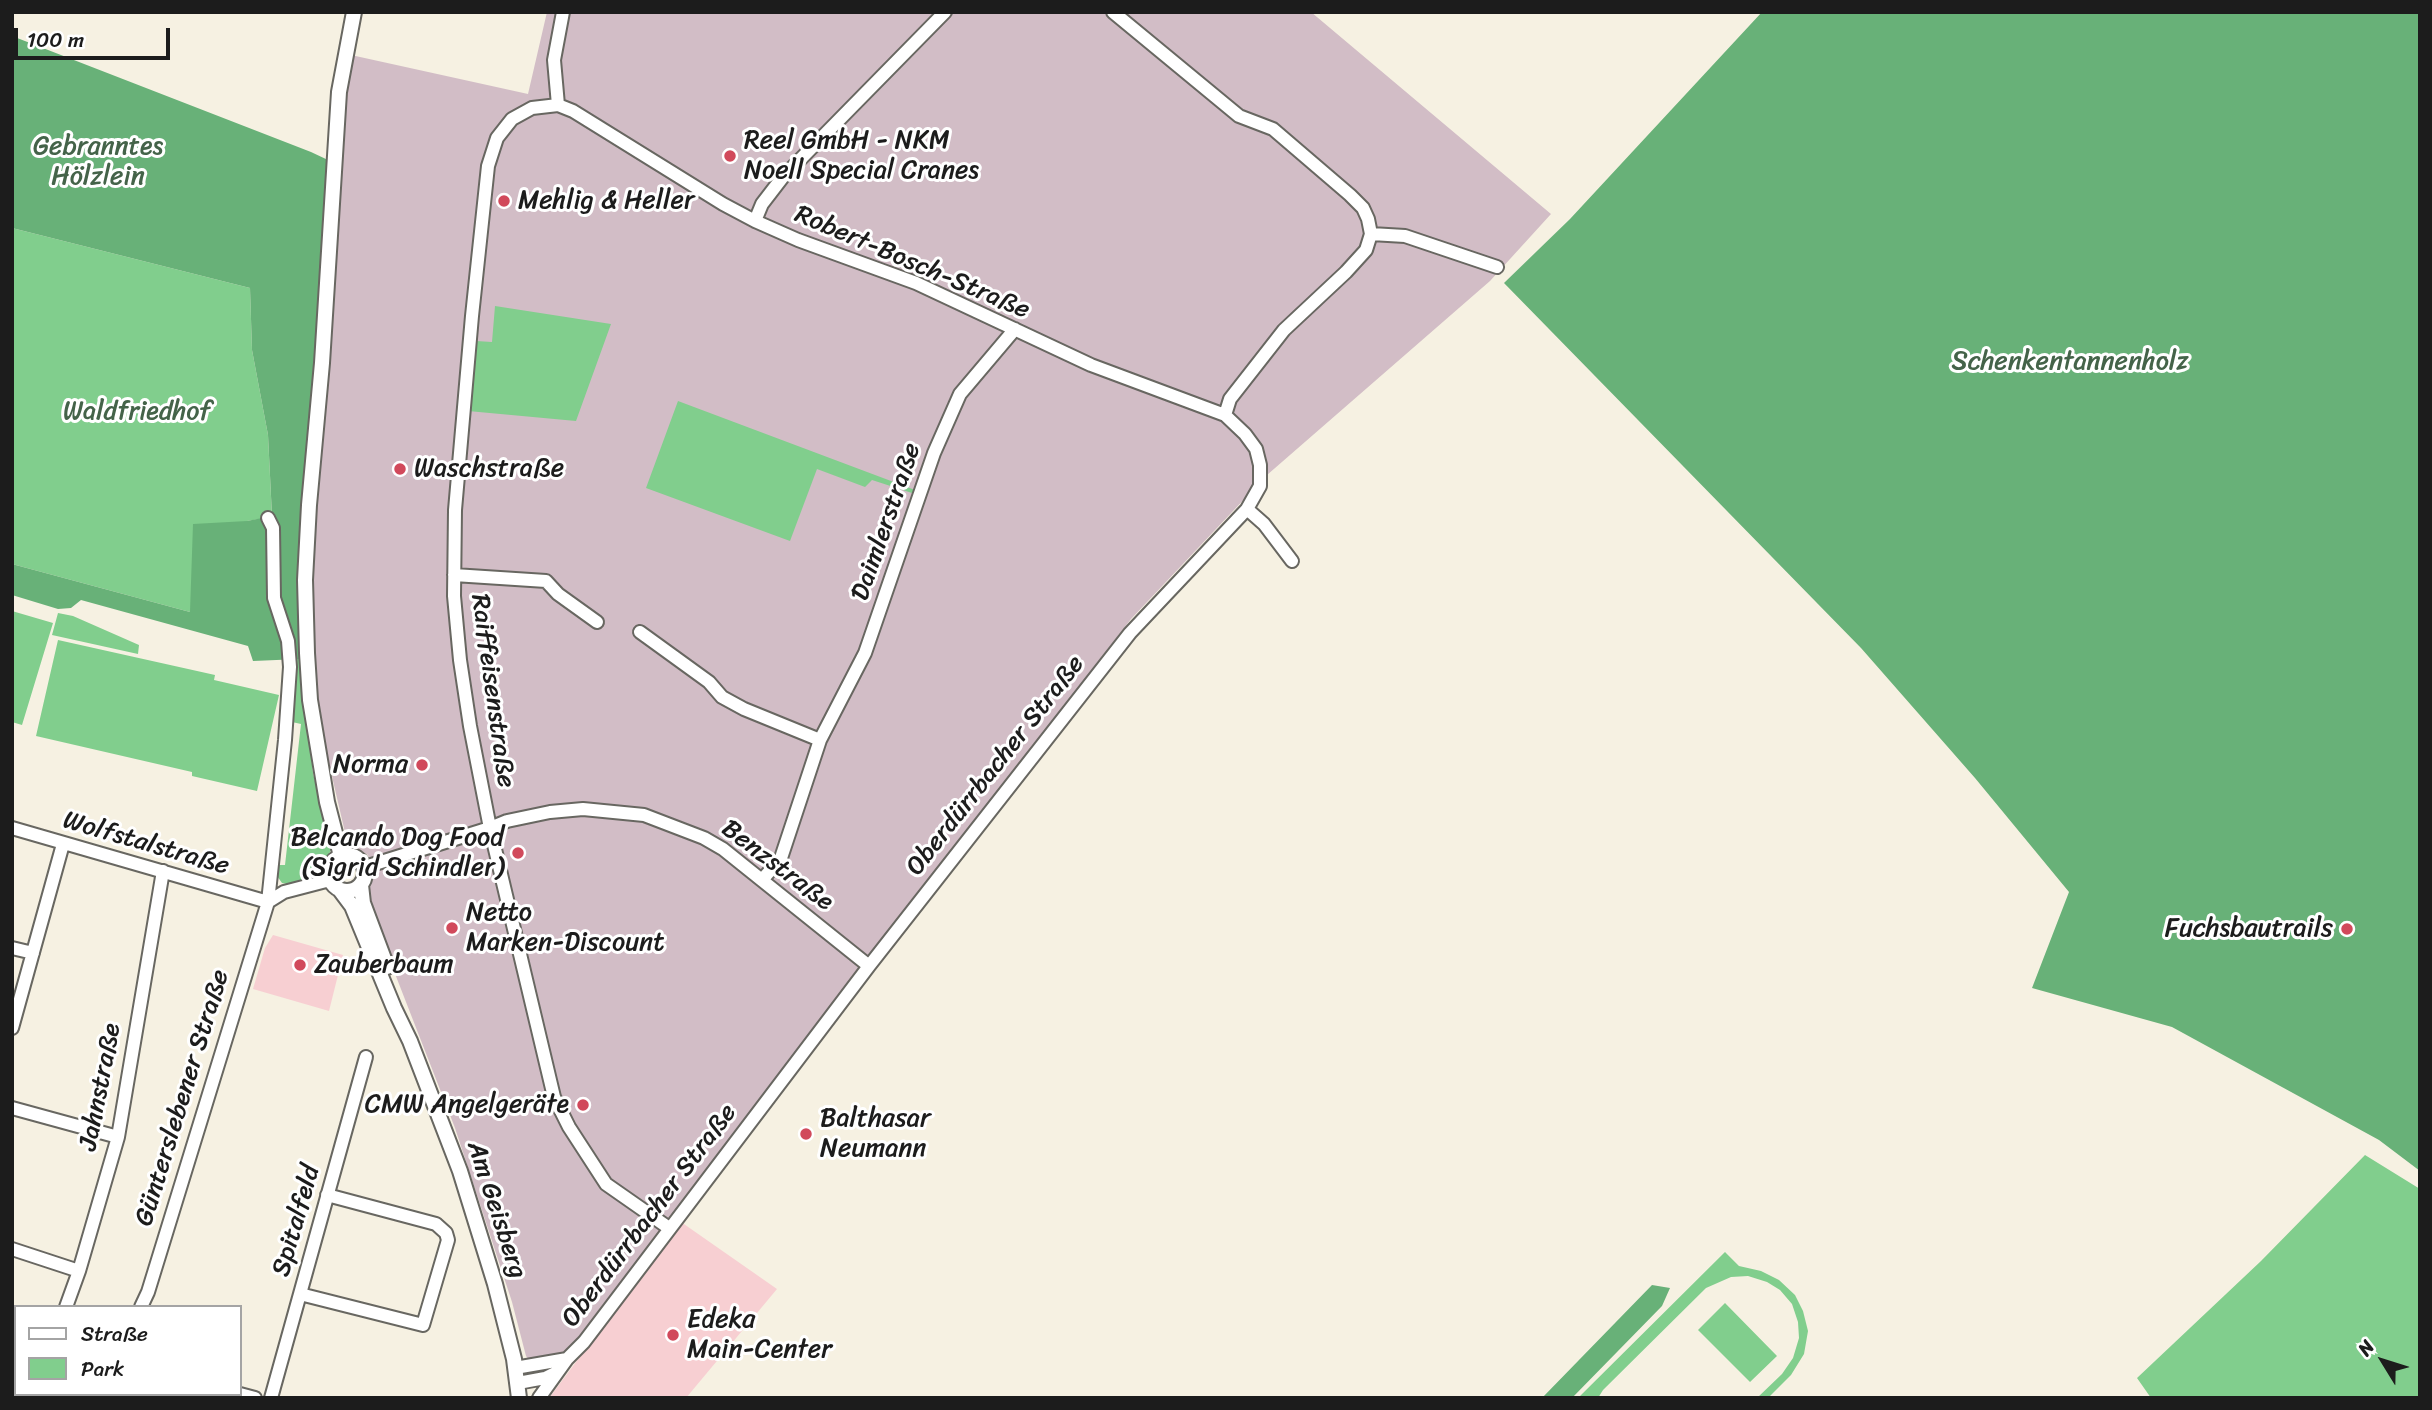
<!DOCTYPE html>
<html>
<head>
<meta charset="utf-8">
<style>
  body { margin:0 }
  #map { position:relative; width:2432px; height:1410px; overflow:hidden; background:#f6f1e2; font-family:Sriracha,sans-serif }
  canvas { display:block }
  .frame { position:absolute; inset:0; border:14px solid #1c1c1c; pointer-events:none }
  .legend { position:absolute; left:14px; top:1305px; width:228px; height:91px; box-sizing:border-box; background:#fff; border:2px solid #a4a4a4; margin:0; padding:9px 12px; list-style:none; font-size:21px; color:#1c1c1c }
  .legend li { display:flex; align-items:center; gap:14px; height:35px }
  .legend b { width:35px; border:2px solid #a4a4a4 }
  .north { position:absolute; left:2348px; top:1326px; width:70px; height:70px; -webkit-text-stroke:5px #fff; paint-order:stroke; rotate:308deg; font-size:19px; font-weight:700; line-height:28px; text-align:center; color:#1c1c1c }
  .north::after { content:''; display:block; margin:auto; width:24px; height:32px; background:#1c1c1c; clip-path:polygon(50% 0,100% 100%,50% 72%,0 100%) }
  .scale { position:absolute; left:14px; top:28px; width:156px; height:32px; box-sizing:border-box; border:4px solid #1c1c1c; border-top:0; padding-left:9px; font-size:21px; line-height:24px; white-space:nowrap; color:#1c1c1c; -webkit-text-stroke:5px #fff; paint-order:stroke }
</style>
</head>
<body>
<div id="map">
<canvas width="2432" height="1410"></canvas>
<div class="frame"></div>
<ul class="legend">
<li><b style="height:9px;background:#fff"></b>Straße</li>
<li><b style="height:19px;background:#81ce8d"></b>Park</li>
</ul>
<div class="north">N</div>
<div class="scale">100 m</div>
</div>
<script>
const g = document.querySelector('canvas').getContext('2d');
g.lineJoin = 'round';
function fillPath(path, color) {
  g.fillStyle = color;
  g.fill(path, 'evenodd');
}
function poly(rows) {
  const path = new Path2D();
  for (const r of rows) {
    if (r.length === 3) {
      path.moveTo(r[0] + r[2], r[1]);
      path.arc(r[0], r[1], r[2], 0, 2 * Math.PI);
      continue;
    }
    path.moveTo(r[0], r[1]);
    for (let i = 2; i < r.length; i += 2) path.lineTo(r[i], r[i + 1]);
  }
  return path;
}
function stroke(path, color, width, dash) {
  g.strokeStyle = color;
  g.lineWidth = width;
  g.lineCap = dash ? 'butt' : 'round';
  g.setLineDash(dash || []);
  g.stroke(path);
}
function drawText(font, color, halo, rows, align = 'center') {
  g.font = font + ' Sriracha,sans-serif';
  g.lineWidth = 6;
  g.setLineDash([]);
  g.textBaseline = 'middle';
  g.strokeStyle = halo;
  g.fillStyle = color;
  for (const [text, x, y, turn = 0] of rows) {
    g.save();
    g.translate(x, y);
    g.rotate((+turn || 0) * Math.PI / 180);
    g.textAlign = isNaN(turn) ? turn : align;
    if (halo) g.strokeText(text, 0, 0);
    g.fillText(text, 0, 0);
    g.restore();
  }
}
fillPath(poly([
  [273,935,343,955,329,1011,253,989,265,948],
  [681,1222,777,1289,686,1398,549,1398]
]), '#f7cfd2');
fillPath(poly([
  [547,12,1311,12,1551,214,1490,281,1267,475,1131,619,802,1044,569,1353,530,1361,526,1356,512,1302,455,1128,364,894,375,876,368,855,347,841,321,729,313,658,311,576,330,353,338,164,343,99,351,55,528,94]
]), '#d2bdc6');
fillPath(poly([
  [12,228,250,288,252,350,268,435,272,517,247,521,190,612,12,564],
  [495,306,611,324,576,421,468,411,476,341,492,342],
  [678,401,915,490,912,493,872,480,865,487,817,469,790,541,646,488],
  [12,611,53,623,22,725,12,722],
  [58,613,73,616,139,645,138,654,52,635],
  [58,640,215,675,214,680,279,695,257,791,192,776,192,772,36,736],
  [295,659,300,659,313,773,331,850,322,868,293,885,282,883,277,876,279,865,285,865,301,724,292,722,296,688],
  [2365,1155,2420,1189,2420,1398,2151,1398,2137,1378,2261,1261],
  [1725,1252,1739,1266,1761,1271,1779,1280,1795,1295,1803,1311,1808,1331,1804,1354,1791,1375,1768,1398,1757,1398,1782,1374,1793,1358,1799,1338,1798,1322,1792,1304,1780,1290,1767,1282,1748,1276,1731,1277,1706,1288,1603,1390,1598,1398,1578,1398],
  [1725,1303,1777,1356,1750,1382,1698,1330]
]), '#81ce8d');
fillPath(poly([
  [1762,12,2420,12,2420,1171,2379,1140,2172,1027,2032,988,2069,892,1975,778,1861,648,1504,283,1570,219],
  [12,36,311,152,328,160,315,352,303,490,299,577,300,659,253,661,248,646,81,600,71,608,58,609,12,595,12,564,190,612,193,524,247,521,272,516,268,435,252,350,250,288,12,228],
  [1652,1285,1670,1288,1662,1306,1572,1398,1542,1398]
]), '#68b178');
const minor = poly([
  [1113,12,1239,116,1273,129,1350,195,1363,208,1368,219,1371,234,1366,250,1346,272,1284,330,1230,399,1225,415],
  [558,105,554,60,563,12],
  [755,221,762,204,782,178,945,12],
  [1371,234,1405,236,1497,267],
  [1247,509,1264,524,1292,561],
  [454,575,546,581,558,594,597,622],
  [640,632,709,682,722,697,744,709,820,740],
  [12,828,268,902],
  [365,867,490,828,507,821,550,812,583,809,644,815,704,838,723,849,869,966],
  [762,880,781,858,820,740,865,653,934,453,960,394,1015,329],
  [268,902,284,892,330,880],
  [12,948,33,953],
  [12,1028,63,844],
  [12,1108,118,1137],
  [12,1249,79,1271],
  [300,1294,423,1325,448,1240,446,1233,436,1224,327,1195],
  [66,1307,79,1271,118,1137,163,871],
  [141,1307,148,1292,268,902,285,740,290,667,288,641,274,598,273,528,268,518],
  [515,1368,567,1359],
  [518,1383,545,1378,555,1373],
  [12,1392,17,1398],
  [240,1394,255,1398],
  [100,1398,101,1394],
  [194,1398,195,1394],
  [271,1398,366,1057],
  [539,1398,567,1359,584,1342,869,966,1130,633,1247,509,1260,486,1260,465,1256,449,1245,434,1225,415,1091,365,916,283,798,240,755,221,723,204,573,111,558,105,532,108,512,119,497,138,488,166,472,316,455,510,454,596,460,660,470,726,490,828,554,1097,569,1127,606,1184,669,1228]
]);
const tertiary = poly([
  [347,873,18],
  [341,856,327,802,310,700,307,653,305,580,309,505,322,363,339,92,354,12],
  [361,885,363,903,387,967],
  [340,890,352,906,394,1008,410,1041,460,1171,495,1284,514,1359,519,1398]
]);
stroke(minor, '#686761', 16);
stroke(tertiary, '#686761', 18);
stroke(minor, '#fff', 12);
stroke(tertiary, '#fff', 14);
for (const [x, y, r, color] of [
  [730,156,7,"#d1495b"],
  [504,201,7,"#d1495b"],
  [400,469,7,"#d1495b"],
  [422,765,7,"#d1495b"],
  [518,853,7,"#d1495b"],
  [452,928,7,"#d1495b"],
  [2347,929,7,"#d1495b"],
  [300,965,7,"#d1495b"],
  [583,1105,7,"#d1495b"],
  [806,1134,7,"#d1495b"],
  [673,1335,7,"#d1495b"]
]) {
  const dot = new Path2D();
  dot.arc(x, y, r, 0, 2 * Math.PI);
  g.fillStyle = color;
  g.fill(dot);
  stroke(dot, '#fff', 2.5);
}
drawText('26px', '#1c1c1c', '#fff', [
  ["Reel GmbH - NKM",744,141],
  ["Noell Special Cranes",744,171],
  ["Mehlig & Heller",518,201],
  ["Waschstraße",414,469],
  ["Norma",408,765,"right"],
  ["Belcando Dog Food",504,838,"right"],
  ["(Sigrid Schindler)",504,868,"right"],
  ["Netto",466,913],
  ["Marken-Discount",466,943],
  ["Fuchsbautrails",2333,929,"right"],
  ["Zauberbaum",314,965],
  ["CMW Angelgeräte",569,1105,"right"],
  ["Balthasar",820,1119],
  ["Neumann",820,1149],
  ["Edeka",687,1320],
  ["Main-Center",687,1350]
], 'left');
drawText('26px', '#446349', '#fff', [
  ["Gebranntes",98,147],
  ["Hölzlein",98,177],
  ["Schenkentannenholz",2070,362],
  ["Waldfriedhof",137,412]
]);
drawText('26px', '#1c1c1c', '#fff', [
  ["Robert-Bosch-Straße",912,263,23],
  ["Daimlerstraße",887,522,-71],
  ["Raiffeisenstraße",492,691,82],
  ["Oberdürrbacher Straße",996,766,-52],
  ["Wolfstalstraße",146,844,16],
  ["Benzstraße",777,866,37],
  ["Jahnstraße",101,1087,-79],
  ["Günterslebener Straße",183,1098,-73],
  ["Am Geisberg",496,1210,72],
  ["Oberdürrbacher Straße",650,1216,-53],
  ["Spitalfeld",297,1221,-74]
]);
</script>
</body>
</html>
